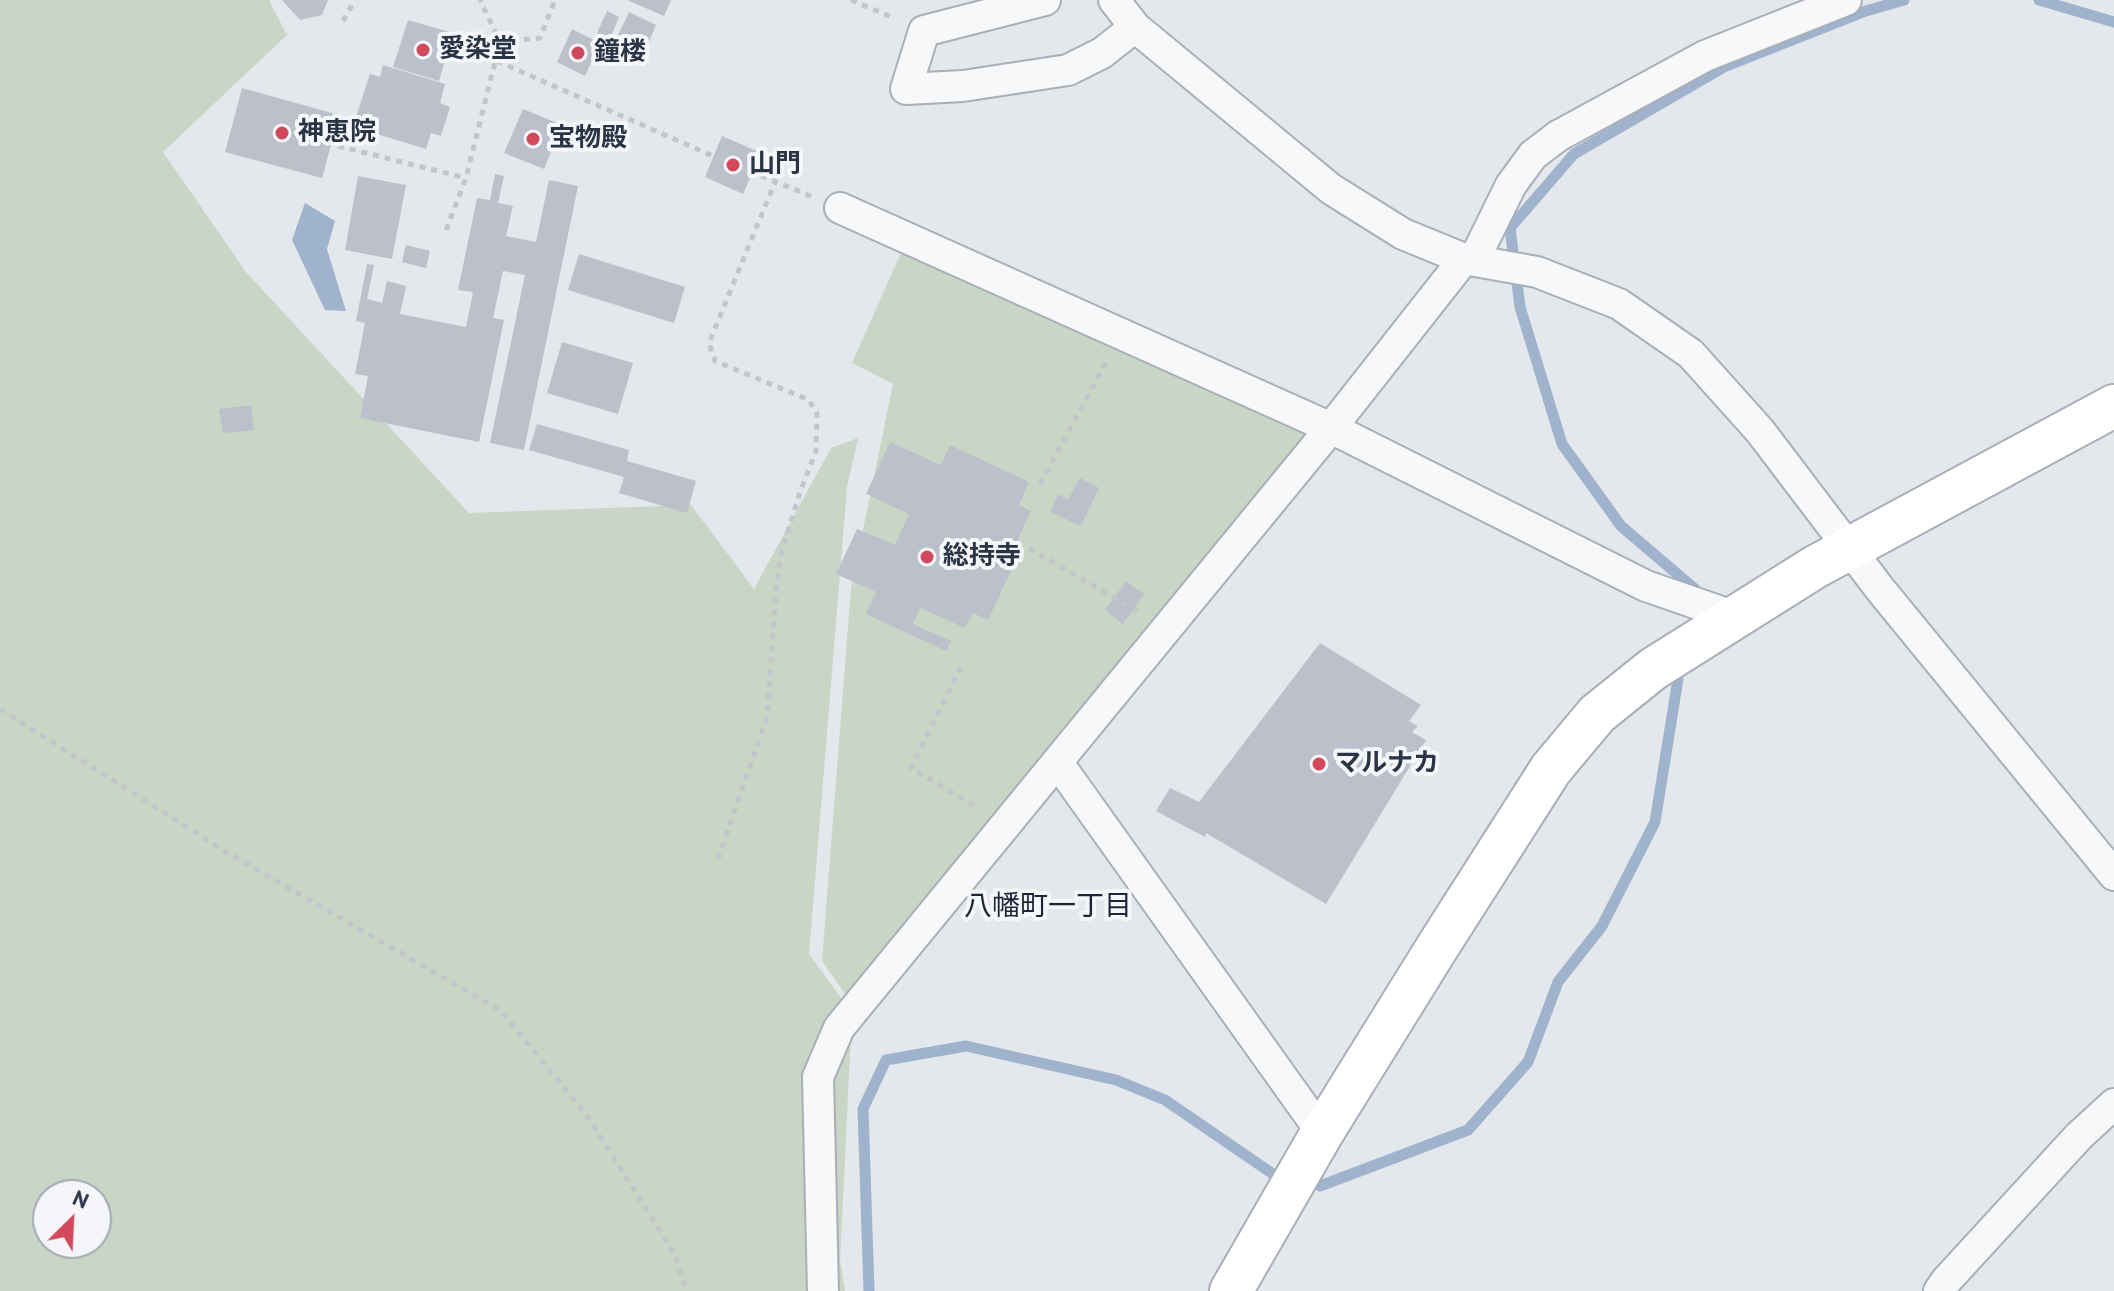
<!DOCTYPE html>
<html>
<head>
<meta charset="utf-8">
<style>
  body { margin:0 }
  #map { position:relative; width:2114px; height:1291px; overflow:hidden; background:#e4e7ec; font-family:"PT Sans",sans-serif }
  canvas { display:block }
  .north { position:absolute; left:32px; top:1179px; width:80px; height:80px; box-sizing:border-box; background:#f4f6f9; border:2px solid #a4a8b1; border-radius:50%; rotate:24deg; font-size:22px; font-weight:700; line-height:32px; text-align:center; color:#2b3445 }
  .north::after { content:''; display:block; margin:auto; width:28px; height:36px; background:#d1495b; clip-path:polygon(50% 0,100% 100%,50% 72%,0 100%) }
</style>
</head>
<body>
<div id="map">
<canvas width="2114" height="1291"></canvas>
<div class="north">N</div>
</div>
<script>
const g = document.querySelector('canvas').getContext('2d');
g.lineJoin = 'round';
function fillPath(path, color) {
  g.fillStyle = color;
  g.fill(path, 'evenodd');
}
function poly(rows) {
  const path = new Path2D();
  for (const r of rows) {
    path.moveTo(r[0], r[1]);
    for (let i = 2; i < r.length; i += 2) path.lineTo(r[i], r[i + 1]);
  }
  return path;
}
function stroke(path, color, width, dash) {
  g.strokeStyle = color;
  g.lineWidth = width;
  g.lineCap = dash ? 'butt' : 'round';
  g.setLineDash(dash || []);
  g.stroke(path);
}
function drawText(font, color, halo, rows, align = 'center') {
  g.font = font + ' "PT Sans","Noto Sans JP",sans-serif';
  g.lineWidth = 8;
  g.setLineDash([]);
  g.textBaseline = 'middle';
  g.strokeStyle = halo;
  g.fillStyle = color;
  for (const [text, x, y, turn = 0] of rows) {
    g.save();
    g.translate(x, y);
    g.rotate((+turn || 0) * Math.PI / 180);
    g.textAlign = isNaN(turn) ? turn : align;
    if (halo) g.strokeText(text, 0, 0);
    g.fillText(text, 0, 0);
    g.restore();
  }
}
fillPath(poly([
  [0,0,269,0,287,35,163,152,246,272,469,513,691,505,754,589,831,448,858,438,847,487,809,954,852,1013,840,1260,845,1291,0,1291],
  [48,1195,96,1195,96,1243,48,1243],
  [901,253,1311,430,853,1005,822,961,851,588,893,384,852,363]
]), '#c9d6c5');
fillPath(poly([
  [305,203,335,221,327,249,346,311,325,310,292,240]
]), '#9fb4cc');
stroke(poly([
  [2039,0,2114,22],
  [1696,590,1621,526,1562,444,1520,307,1510,228,1574,154,1724,67,1866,11,1904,0],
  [1320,1186,1468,1130,1528,1062,1558,982,1602,926,1655,822,1678,679],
  [869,1291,863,1109,886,1060,966,1046,1116,1080,1165,1100,1273,1174]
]), '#9fb4cc', 11);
fillPath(poly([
  [282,0,328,0,322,15,300,20],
  [627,0,671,0,664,16],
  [607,11,619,17,610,39,597,33],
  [629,12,656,25,643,55,615,42],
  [408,20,453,33,439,81,393,67],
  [572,29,600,43,585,76,557,62],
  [383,65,445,84,440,103,450,107,441,136,431,133,426,149,364,130,367,120,356,117,370,74,380,77],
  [242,88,339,115,322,178,225,152],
  [523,109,562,125,544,169,504,153],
  [722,136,761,153,743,194,705,177],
  [495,174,504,176,498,203,513,206,506,236,536,242,549,180,578,186,524,450,490,443,525,275,503,271,493,318,504,320,479,442,360,418,368,376,355,374,365,323,356,321,367,264,374,265,367,299,382,303,387,281,406,286,400,314,466,327,473,292,458,290,477,198,490,200],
  [358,176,406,185,392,259,345,250],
  [406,245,430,251,426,268,402,262],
  [579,254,685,287,674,323,568,290],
  [562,342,633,363,618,414,547,393],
  [251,405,254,430,223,433,219,409],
  [537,424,629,450,627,461,696,481,687,513,619,493,624,477,529,450],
  [890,442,941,465,950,445,1029,482,1019,505,1031,511,1004,568,1011,571,988,620,973,613,965,628,920,608,913,624,951,641,946,651,866,614,876,592,836,574,857,529,895,545,909,514,866,494],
  [1080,478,1099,488,1081,526,1050,512,1058,494,1068,500],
  [1126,581,1144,594,1123,624,1105,610],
  [1320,643,1421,705,1409,721,1418,726,1412,732,1426,740,1326,904,1206,833,1205,837,1156,811,1170,788,1199,802]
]), '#bbc0ca');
const street = poly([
  [1045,0,924,31,906,89,963,86,1068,70,1102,53,1135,27],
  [1114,0,1135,27,1331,189,1403,234,1464,259,1537,272,1619,304,1691,354,1760,431,1880,589,2114,875],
  [840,208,1331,428,1646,586,1733,616],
  [1474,260,1511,185,1533,155,1558,136,1705,56,1846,0],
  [1058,763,1322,1133],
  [823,1291,818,1077,839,1028,1331,428,1464,259],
  [1939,1291,1946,1281,2079,1136,2114,1104]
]);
const secondary = poly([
  [1231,1291,1322,1133,1438,946,1551,769,1597,714,1653,669,1815,567,2114,406]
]);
stroke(street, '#a9aeb7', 34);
stroke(secondary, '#a9aeb7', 46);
stroke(poly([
  [851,0,894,18],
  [343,21,355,0],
  [500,42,540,38,555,0],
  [497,61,715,157,813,197],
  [338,146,466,178],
  [446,230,466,178,500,42,480,0],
  [1040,484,1106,362],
  [1029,548,1137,611],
  [961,667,911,768,978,808],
  [0,709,225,851,501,1011,588,1117,675,1255,686,1291],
  [718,859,767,717,776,588,781,554,800,492,816,451,817,414,809,400,715,361,709,343,775,182]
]), '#c2c5cb', 5, [6, 6]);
stroke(street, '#f7f8fa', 30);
stroke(secondary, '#fff', 42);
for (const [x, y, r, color] of [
  [423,50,8,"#d1495b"],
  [578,53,8,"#d1495b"],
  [282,133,8,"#d1495b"],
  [533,139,8,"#d1495b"],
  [733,165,8,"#d1495b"],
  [927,557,8,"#d1495b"],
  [1319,764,8,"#d1495b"]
]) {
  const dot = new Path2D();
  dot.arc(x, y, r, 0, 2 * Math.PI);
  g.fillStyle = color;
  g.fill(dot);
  stroke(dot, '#f4f6f9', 3);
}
drawText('bold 26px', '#2b3445', '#f4f6f9', [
  ["愛染堂",439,50],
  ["鐘楼",594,53],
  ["神恵院",298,133],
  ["宝物殿",549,139],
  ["山門",749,165],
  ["総持寺",943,557],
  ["マルナカ",1335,764]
], 'left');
drawText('28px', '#1d2536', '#f4f6f9', [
  ["八幡町一丁目",1048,907]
]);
</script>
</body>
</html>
